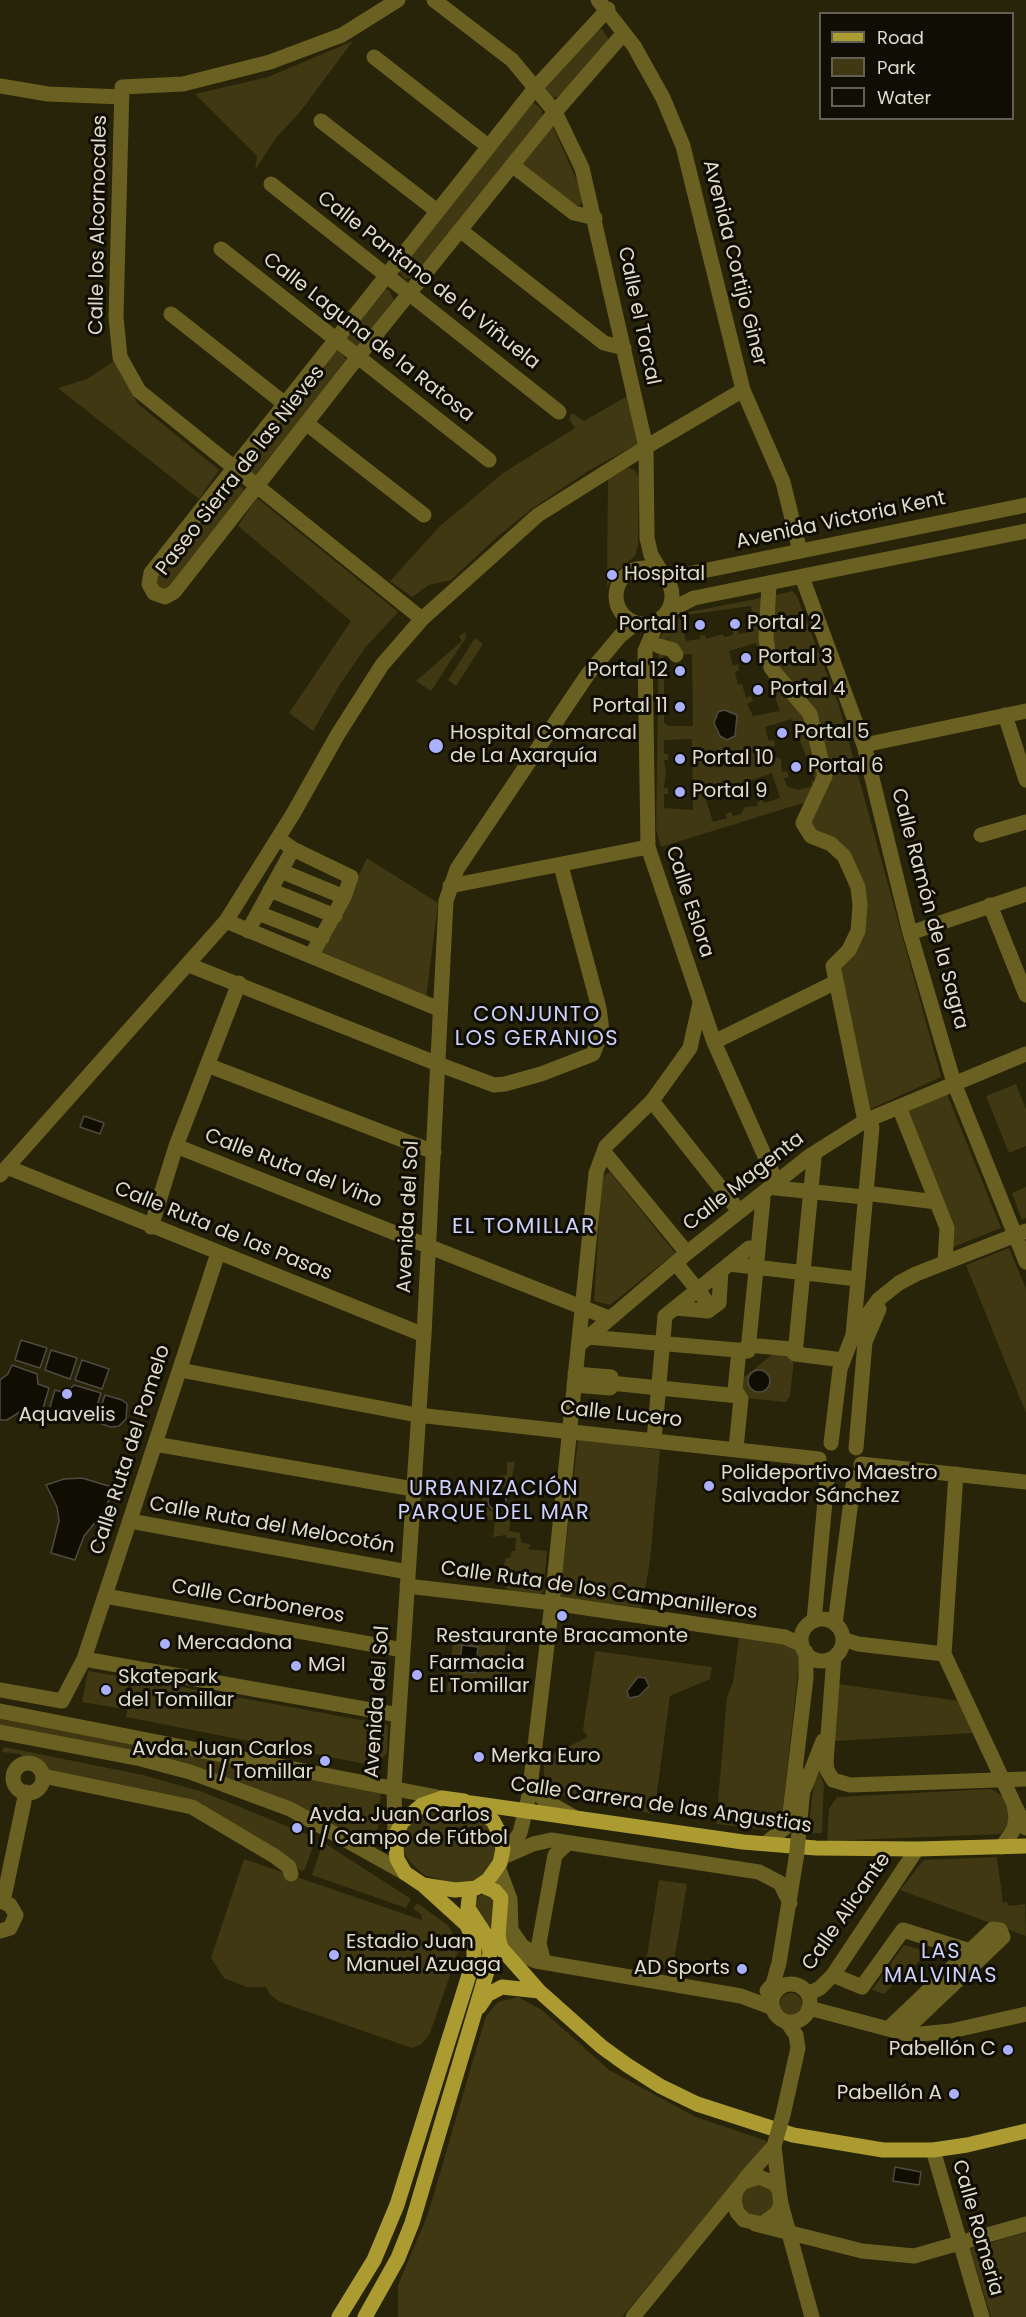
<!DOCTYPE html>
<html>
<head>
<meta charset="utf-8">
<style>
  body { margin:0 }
  #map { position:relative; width:1026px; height:2317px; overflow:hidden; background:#282409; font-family:Poppins,sans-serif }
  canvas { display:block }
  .legend { position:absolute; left:819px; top:12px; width:195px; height:108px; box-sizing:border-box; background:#0f0d04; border:2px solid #626054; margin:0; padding:8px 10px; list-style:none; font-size:18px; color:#dfdccd }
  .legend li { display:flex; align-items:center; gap:12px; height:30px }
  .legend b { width:30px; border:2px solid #626054 }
</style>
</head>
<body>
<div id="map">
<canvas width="1026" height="2317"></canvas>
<ul class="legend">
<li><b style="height:8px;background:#ac9b30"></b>Road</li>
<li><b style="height:16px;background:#3f3813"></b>Park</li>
<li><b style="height:16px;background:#100d03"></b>Water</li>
</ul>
</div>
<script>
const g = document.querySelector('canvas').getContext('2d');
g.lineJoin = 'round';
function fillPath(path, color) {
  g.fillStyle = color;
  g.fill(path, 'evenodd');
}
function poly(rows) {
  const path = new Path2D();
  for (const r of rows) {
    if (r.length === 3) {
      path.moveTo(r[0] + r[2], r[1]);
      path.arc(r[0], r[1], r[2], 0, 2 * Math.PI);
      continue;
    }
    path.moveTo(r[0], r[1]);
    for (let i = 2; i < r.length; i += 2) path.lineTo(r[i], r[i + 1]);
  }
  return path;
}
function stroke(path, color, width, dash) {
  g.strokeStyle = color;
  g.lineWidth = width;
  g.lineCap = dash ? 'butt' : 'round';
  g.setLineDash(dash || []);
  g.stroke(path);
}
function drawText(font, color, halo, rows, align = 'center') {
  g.font = font + ' Poppins,sans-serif';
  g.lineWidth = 6;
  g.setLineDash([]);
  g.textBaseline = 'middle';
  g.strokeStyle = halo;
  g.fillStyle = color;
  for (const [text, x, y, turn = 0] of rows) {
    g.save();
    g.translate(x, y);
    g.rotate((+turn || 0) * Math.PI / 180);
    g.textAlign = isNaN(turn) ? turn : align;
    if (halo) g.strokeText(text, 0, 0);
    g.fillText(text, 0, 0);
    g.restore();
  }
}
fillPath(poly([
  [596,28,602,29,609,40,562,96,550,98,544,89],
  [353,41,300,112,276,138,255,170,257,156,195,94,268,77],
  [533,102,542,110,542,116,414,278,405,279,397,270],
  [548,127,553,127,583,194,581,205,573,206,520,163],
  [383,289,389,290,395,302,359,346,353,346,347,341,346,333],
  [332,351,339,351,347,360,256,477,244,471,244,461],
  [114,361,138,404,219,470,199,499,58,388,87,379],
  [629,395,639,443,588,471,533,508,497,537,451,580,429,585,412,597,390,581,439,527,503,473,575,428,569,419,572,413,584,421],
  [628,468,635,470,639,478,638,546,635,556,617,571,607,587,608,479],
  [227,482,235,482,244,490,243,497,171,589,162,593,153,578],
  [257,498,398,612,365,648,339,686,313,731,289,713,351,621,238,526],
  [792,591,797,596,839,706,941,1077,866,1111,840,965,855,949,861,887,808,823,829,772,814,710,777,668,769,640,772,596],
  [766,597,762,639,806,713,820,774,806,802,661,847,656,829,659,639,666,628,684,613],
  [751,606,754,631,739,634,738,630,733,631,733,635,724,637,723,634,706,639,705,635,700,636,700,639,686,641,681,624,682,618,687,618,686,615],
  [672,635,664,646,679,654,692,654,693,726,669,726,664,723,664,709,668,709,668,703,664,703,664,675,668,675,668,669,664,669,663,644],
  [756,643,780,711,753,716,747,704,753,701,751,696,746,698,742,684,738,685,735,672,739,670,738,664,733,666,729,651],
  [792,719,815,780,811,782,813,786,798,790,787,786,784,778,789,777,787,771,782,772,781,759,774,756,771,747,775,746,774,740,769,741,765,727],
  [692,739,693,810,664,808,664,794,668,794,668,788,664,788,666,770,664,760,668,760,668,754,664,754,664,740],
  [772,773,780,798,764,803,762,800,757,802,758,806,745,807,741,814,733,816,731,812,726,814,727,818,713,822,705,797],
  [466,632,465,639,431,691,416,681,462,641,459,636],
  [475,638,483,644,456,686,448,680],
  [367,858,438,903,426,998,316,954,338,918],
  [1016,1084,1026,1109,1026,1146,1009,1153,986,1096],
  [947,1094,1001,1228,948,1249,904,1113],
  [610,1172,675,1253,610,1305,594,1301,602,1176],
  [1026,1187,1026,1218,1022,1220,1012,1193],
  [1009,1248,1026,1289,1026,1413,966,1265],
  [778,1350,794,1359,790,1396,786,1402,746,1398,739,1381],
  [578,1439,660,1450,650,1561,642,1608,560,1597],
  [507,1462,515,1462,512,1476,517,1479,515,1490,505,1487,491,1491,486,1504,489,1510,499,1513,500,1517,510,1500,514,1500,509,1531,520,1533,521,1542,531,1545,528,1549,547,1551,543,1592,539,1595,506,1591,507,1581,502,1580,502,1572,506,1558,510,1558,512,1551,515,1551,516,1538,506,1538,506,1535,493,1537,495,1520,481,1519,482,1486,485,1486,486,1481,483,1479,507,1475],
  [454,1635,506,1641,500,1691,479,1688,478,1694,447,1691],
  [739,1638,786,1643,800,1654,781,1822,768,1830,716,1824,727,1697,733,1682],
  [595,1651,712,1667,710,1679,670,1696,654,1814,550,1793,544,1786,544,1758,588,1737,583,1730],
  [88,1671,129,1678,124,1709,82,1702],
  [133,1678,388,1725,387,1753,376,1766,126,1717],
  [839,1684,959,1701,973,1733,834,1741],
  [0,1719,381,1791,376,1849,308,1811,0,1726],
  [4,1747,143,1775,203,1792,316,1838,305,1869,301,1871,284,1857,202,1811,203,1804,50,1772,36,1761,23,1759,20,1754,2,1752],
  [816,1765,824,1784,822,1833,808,1833],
  [991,1789,1004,1797,1013,1820,1000,1834,827,1841,829,1809,837,1797],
  [450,1809,484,1821,491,1829,497,1846,492,1866,478,1880,453,1883,424,1875,410,1862,403,1851,403,1837,408,1824,420,1814],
  [323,1842,411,1899,406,1908,312,1875],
  [997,1857,1003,1903,1007,1902,1009,1906,1025,1904,1026,1936,900,1890,924,1860],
  [244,1859,422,1920,421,1914,413,1909,417,1903,448,1925,457,1941,458,1952,430,2033,422,2044,412,2048,280,2002,270,1995,266,1987,247,1987,224,1978,211,1958],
  [659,1880,687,1884,673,1967,646,1962],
  [486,1893,494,1898,505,1960,498,1968,491,1967,487,1929,475,1904,479,1896],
  [904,1945,929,1952,884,1994,872,1990],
  [791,2004,11],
  [518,1997,542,2010,609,2070,696,2117,767,2141,765,2147,622,2317,398,2317,398,2285,428,2214,486,2016,498,2002],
  [758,2201,17],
  [1026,2232,1026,2317,991,2317,970,2249]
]), '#3f3813');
const water = poly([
  [724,710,737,715,735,736,727,740,720,736,714,723,718,712,724,710],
  [84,1116,104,1123,100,1134,80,1127,84,1116],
  [21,1340,47,1348,40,1368,15,1360,21,1340],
  [51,1350,77,1358,70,1379,45,1370,51,1350],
  [82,1360,109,1369,102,1389,75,1380,82,1360],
  [12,1365,37,1374,38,1384,49,1388,41,1415,23,1410,7,1420,0,1420,0,1380,8,1374,12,1365],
  [759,1381,11],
  [74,1385,101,1393,92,1420,57,1420,47,1417,55,1390,66,1393,74,1385],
  [105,1395,122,1400,127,1404,126,1419,119,1426,111,1427,96,1422,105,1395],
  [82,1478,115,1488,102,1514,84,1536,75,1560,51,1553,59,1521,57,1507,46,1485,64,1479,82,1478],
  [497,1501,9],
  [462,1645,478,1647,475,1673,459,1671,462,1645],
  [638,1677,645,1678,649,1686,639,1696,629,1698,627,1691,638,1677],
  [895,2167,921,2172,919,2185,893,2181,895,2167]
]);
fillPath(water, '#100d03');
stroke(water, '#4e4b40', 1.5);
stroke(poly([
  [398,0,342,35,270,62,183,84,122,87,116,317,120,357,139,391,422,619],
  [434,0,512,60,555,112,582,168,646,447,647,538,651,555,662,573],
  [598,0,634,46,663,98,683,146,743,390,783,482,800,551],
  [608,9,536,87,151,573,149,584,154,593,165,597,174,592,358,357,555,112,624,33],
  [374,57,489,147],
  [0,86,48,94,122,97],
  [321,121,437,211],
  [512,165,574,213,595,218],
  [271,184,559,412],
  [460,230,604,343,624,348],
  [221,249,489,460],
  [171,314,285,404],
  [306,423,424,515],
  [644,596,28],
  [664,575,688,574,1026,505],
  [802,577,864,745,910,933,954,1083,1026,1262],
  [769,584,766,639,771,668,810,714,825,776,803,823,811,836,831,844,844,856,858,887,860,906,858,931,849,950,833,966,865,1121],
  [670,610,694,598,1026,531],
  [658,621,645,651,648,847,714,1042,776,1181],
  [659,646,673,650,676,655],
  [1005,715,1026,780],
  [864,745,1026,711],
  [981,835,1026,822],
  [278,838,293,849,351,877,344,897,311,956],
  [281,871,344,897],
  [450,886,648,847],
  [270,890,335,916],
  [990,905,1026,995],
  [258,913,322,938],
  [226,921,439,1009],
  [248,931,293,849],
  [910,933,1026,894],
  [189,965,438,1064,494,1085,505,1084,541,1074,593,1054,602,1031,599,1008,561,866],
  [714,1042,836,982],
  [207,1065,434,1152],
  [652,1101,739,1211],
  [901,1112,947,1228,945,1262],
  [176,1146,609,1318],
  [604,1152,687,1253],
  [7,1167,424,1335],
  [0,1175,226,921,293,814,338,734,382,665,422,619,538,515,646,447,743,390],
  [776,1188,864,1197],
  [865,1193,936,1202],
  [151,1227,176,1146,239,983],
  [729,1264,857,1279],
  [679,1267,712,1308],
  [675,1308,708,1311,712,1308,719,1303,721,1271],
  [853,1335,872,1127],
  [588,1337,748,1351,763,1199],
  [579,1345,687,1253,811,1155,865,1121,1026,1054],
  [748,1345,791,1349,795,1354,843,1360],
  [795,1354,814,1158],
  [180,1370,417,1415,819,1459],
  [610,1383,739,1396],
  [574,1385,610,1388,611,1377,575,1374],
  [654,1440,665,1316,749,1248],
  [831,1443,840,1369,853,1335,879,1299,899,1283,916,1274,1026,1231],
  [155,1444,413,1489],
  [736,1448,741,1399,735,1390,739,1350],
  [856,1448,865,1342,879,1309],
  [861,1464,1026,1482],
  [956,1474,944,1654,1014,1804],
  [130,1521,408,1572],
  [407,1586,552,1603,785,1637,802,1645],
  [105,1596,403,1650],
  [822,1640,21],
  [814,1621,827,1479],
  [835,1624,854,1478],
  [843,1639,858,1644,944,1654],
  [834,1657,826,1762,827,1770,833,1780,850,1785,1026,1779],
  [84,1659,399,1715],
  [0,1690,62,1701,84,1659,218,1253],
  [0,1711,442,1798],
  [0,1732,141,1759,190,1772,290,1809,405,1873],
  [28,1778,15],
  [43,1776,192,1807,276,1857,289,1867,291,1874],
  [530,1783,544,1800,574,1817],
  [804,1789,823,1741],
  [799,1832,804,1776],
  [395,1837,394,1788,424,1335,446,901,457,869,588,674,620,636,636,623],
  [766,1843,786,1827,790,1812,806,1678,806,1652],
  [1002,1847,1014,1829,1016,1817,1014,1804,1026,1828],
  [508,1855,533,1844,551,1840,759,1872,780,1883,790,1903],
  [502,1858,520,1833,529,1796,552,1603,596,1173,606,1146,652,1101,690,1048,700,1003],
  [498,1867,510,1899,511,1930,522,1946,535,1954],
  [0,1901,10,1905,16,1915,10,1928,0,1931],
  [3,1902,26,1792],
  [500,1939,518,1954,536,1961,741,1996,773,2008],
  [543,1959,539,1943,555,1855,568,1843],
  [833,1975,862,1987,903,1930,970,1951],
  [791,2003,19],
  [767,1991,773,1984,779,1963,796,1859],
  [808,1994,820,1988,833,1975,917,1849],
  [809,2008,911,2035,951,2031,1026,2014],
  [888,2029,993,1929,1000,1930,1003,1937,902,2033],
  [783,2115,798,2048,796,2035,787,2022],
  [774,2146,779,2190],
  [933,2150,982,2317],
  [744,2180,774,2146],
  [781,2204,812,2317],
  [755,2224,862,2251,914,2256,1026,2224],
  [633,2317,743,2182,759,2177,774,2183,779,2190,781,2204,777,2213,762,2224,744,2220,737,2212,734,2201,736,2191]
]), '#6a6021', 15);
stroke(poly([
  [442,1798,464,1801,477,1807,493,1821,500,1834,503,1849,500,1863,488,1880,476,1888,455,1890,423,1885,405,1873,397,1859,395,1837,402,1822,422,1805,442,1798],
  [471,1803,743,1842,816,1848,917,1849,1026,1846],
  [481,1885,495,1891,501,1898,498,1936,501,1948,539,1991,602,2047,627,2065,660,2086,697,2104,793,2135,883,2150,933,2150,967,2145,1026,2131],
  [479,2007,487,1995,502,1987,539,1991],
  [339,2317,374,2260,397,2205,474,1959,474,1942,467,1925,423,1885],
  [365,2317,398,2258,412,2223,488,1968,490,1952,487,1937,468,1908,470,1890]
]), '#ac9b30', 15);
stroke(poly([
  [796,1859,799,1832],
  [774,2146,783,2115]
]), '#6a6021', 15);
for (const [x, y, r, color] of [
  [612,575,6,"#aab0fc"],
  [735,624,6,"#aab0fc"],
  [700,625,6,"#aab0fc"],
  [746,658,6,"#aab0fc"],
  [680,671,6,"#aab0fc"],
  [758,690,6,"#aab0fc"],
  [680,707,6,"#aab0fc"],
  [782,733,6,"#aab0fc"],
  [436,746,8,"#aab0fc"],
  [680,759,6,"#aab0fc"],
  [796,767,6,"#aab0fc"],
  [680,792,6,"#aab0fc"],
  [67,1394,6,"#aab0fc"],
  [709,1486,6,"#aab0fc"],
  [562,1616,6,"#aab0fc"],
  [165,1644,6,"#aab0fc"],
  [296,1666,6,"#aab0fc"],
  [417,1675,6,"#aab0fc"],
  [106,1690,6,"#aab0fc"],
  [479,1757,6,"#aab0fc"],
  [325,1761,6,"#aab0fc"],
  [297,1828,6,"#aab0fc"],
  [334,1955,6,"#aab0fc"],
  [742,1969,6,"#aab0fc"],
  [1008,2050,6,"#aab0fc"],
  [954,2094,6,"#aab0fc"]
]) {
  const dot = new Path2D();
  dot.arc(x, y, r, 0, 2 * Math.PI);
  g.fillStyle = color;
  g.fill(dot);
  stroke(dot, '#0f0d04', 2);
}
drawText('20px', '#dfdccd', '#0f0d04', [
  ["Calle los Alcornocales",99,225,-89],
  ["Avenida Cortijo Giner",734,263,76],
  ["Calle Pantano de la Viñuela",428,281,38],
  ["Calle el Torcal",638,316,78],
  ["Calle Laguna de la Ratosa",368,338,38],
  ["Paseo Sierra de las Nieves",241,471,-52],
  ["Avenida Victoria Kent",841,521,-12],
  ["Calle Eslora",689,902,72],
  ["Calle Ramón de la Sagra",929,909,75],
  ["Calle Ruta del Vino",293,1169,21],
  ["Calle Magenta",744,1182,-38],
  ["Avenida del Sol",409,1217,-87],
  ["Calle Ruta de las Pasas",223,1232,22],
  ["Calle Lucero",621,1415,6],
  ["Calle Ruta del Pomelo",131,1450,-72],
  ["Calle Ruta del Melocotón",272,1526,10],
  ["Calle Ruta de los Campanilleros",599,1591,8],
  ["Calle Carboneros",258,1602,10],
  ["Avenida del Sol",378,1702,-86],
  ["Calle Carrera de las Angustias",661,1806,8],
  ["Calle Alicante",847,1912,-55],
  ["Calle Romeria",977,2228,74]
]);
drawText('20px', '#dfdccd', '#0f0d04', [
  ["Hospital",624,575],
  ["Portal 2",747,624],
  ["Portal 1",688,625,"right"],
  ["Portal 3",758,658],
  ["Portal 12",668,671,"right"],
  ["Portal 4",770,690],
  ["Portal 11",668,707,"right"],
  ["Portal 5",794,733],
  ["Hospital Comarcal",450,734],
  ["de La Axarquía",450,757],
  ["Portal 10",692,759],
  ["Portal 6",808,767],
  ["Portal 9",692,792],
  ["Aquavelis",67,1416,"center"],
  ["Polideportivo Maestro",721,1474],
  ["Salvador Sánchez",721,1497],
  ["Restaurante Bracamonte",562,1637,"center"],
  ["Mercadona",177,1644],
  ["Farmacia",429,1664],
  ["El Tomillar",429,1687],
  ["MGI",308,1666],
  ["Skatepark",118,1678],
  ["del Tomillar",118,1701],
  ["Avda. Juan Carlos",313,1750,"right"],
  ["I / Tomillar",313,1773,"right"],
  ["Merka Euro",491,1757],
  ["Avda. Juan Carlos",309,1816],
  ["I / Campo de Fútbol",309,1839],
  ["Estadio Juan",346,1943],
  ["Manuel Azuaga",346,1966],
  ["AD Sports",730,1969,"right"],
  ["Pabellón C",996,2050,"right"],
  ["Pabellón A",942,2094,"right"]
], 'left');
g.letterSpacing = '1.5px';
drawText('21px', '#ced3fe', '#0f0d04', [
  ["CONJUNTO",537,1016],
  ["LOS GERANIOS",537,1040],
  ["URBANIZACIÓN",494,1490],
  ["PARQUE DEL MAR",494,1514],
  ["LAS",941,1953],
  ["MALVINAS",941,1977]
]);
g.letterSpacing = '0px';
g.letterSpacing = '1.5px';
drawText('22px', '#ced3fe', '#0f0d04', [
  ["EL TOMILLAR",524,1227]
]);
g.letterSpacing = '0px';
</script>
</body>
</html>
